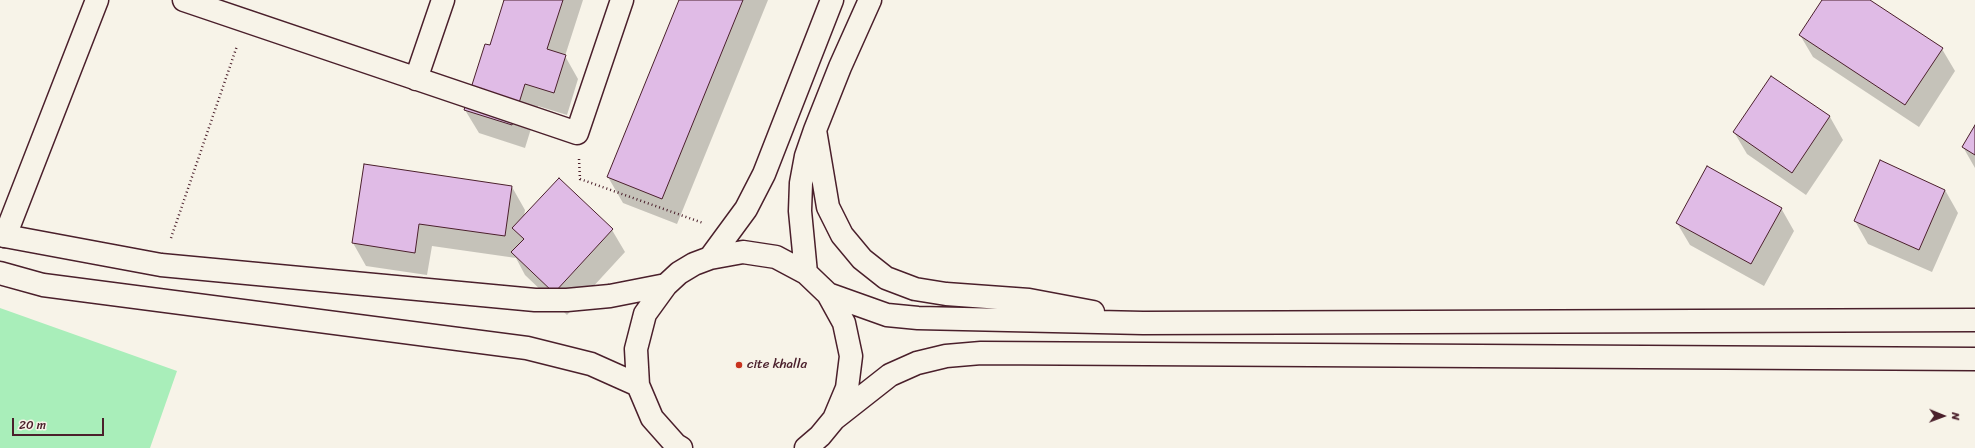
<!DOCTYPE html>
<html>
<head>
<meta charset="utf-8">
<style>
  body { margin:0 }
  #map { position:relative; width:1975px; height:448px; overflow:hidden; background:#f7f3e8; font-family:Sriracha,sans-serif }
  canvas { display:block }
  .north { position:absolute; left:1923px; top:396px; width:40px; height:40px; -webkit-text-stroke:3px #f7f3e8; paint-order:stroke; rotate:91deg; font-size:11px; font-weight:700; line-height:16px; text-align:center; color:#4a1f2b }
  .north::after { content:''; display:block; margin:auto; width:14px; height:18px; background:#4a1f2b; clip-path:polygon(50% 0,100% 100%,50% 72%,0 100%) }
  .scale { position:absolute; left:12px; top:418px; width:92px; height:18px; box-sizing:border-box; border:2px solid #4a1f2b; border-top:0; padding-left:5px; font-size:12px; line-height:14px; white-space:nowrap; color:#4a1f2b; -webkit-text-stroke:3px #f7f3e8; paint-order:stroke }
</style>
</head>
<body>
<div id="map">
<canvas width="1975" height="448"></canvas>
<div class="north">N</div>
<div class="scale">20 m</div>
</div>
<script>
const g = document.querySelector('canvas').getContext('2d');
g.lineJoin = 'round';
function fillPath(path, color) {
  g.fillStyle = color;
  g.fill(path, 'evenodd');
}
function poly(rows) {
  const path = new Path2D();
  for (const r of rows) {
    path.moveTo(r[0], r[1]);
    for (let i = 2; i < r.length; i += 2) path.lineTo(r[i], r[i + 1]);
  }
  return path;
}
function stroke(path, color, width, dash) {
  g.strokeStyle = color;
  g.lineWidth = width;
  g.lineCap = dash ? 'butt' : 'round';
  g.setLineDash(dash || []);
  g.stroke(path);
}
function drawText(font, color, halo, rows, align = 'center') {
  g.font = font + ' Sriracha,sans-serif';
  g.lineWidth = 4;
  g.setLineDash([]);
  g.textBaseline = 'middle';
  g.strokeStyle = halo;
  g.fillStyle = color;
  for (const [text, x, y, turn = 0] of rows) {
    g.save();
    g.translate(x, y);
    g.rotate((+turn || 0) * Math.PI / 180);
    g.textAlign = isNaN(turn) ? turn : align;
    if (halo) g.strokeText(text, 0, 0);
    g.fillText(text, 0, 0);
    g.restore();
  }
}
fillPath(poly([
  [0,308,177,371,150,448,0,448]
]), '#a9eeba');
fillPath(poly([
  [505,0,583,0,565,56,578,79,567,115,538,106,525,148,479,133,465,110,491,47],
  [680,0,768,0,677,224,623,203,608,177],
  [1823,0,1868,0,1942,49,1955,71,1919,127,1813,57,1800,35],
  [1771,77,1830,117,1843,140,1806,195,1747,154,1734,132],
  [1975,127,1975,168,1963,147],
  [512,187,525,210,524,217,612,230,625,252,567,315,525,275,516,258,432,246,427,275,366,266,353,243],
  [1945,190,1958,213,1932,272,1868,244,1855,221],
  [1781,208,1794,231,1764,286,1690,245,1677,223]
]), '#0003');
const building = poly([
  [504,0,563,0,547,49,566,55,554,93,525,84,512,125,464,110,485,44,490,45,504,0],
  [679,0,743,0,662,199,607,177,679,0],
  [1822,0,1870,0,1943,48,1905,105,1799,35,1822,0],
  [1771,76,1830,116,1792,173,1733,132,1771,76],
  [1975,125,1975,155,1962,147,1975,125],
  [1880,160,1945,190,1919,250,1854,221,1880,160],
  [364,164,512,186,505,236,419,224,415,253,352,243,364,164],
  [1707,166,1782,208,1751,264,1676,223,1707,166],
  [559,178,613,229,554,293,511,252,524,239,512,228,559,178]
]);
fillPath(building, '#e0bbe6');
stroke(building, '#4a1f2b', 1);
const minor = poly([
  [184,0,577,133,622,0],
  [416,79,443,0],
  [5,236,97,0]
]);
const major = poly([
  [815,130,828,207,842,235,862,259,886,278,915,289,946,294,1029,300,1093,312],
  [0,235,161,265,535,300,567,300,610,296,666,285],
  [710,258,746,209,764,174,832,0],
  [0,273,43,285,527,348,591,364,638,385],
  [806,273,800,211,801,183,806,156,815,130,840,67,870,0],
  [828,294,887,315,918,318,1143,323,1975,320],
  [834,419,890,375,917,363,946,356,981,353,1975,359],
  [681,448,676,445,652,418,638,385,636,349,645,314,666,285,679,273,694,264,710,258,743,252,776,257,806,273,828,294,844,323,851,356,847,388,834,419,820,436,806,448]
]);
stroke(minor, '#4a1f2b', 25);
stroke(major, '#4a1f2b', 25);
stroke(poly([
  [579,159,580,179,703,223],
  [171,238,237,46]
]), '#4a1f2b', 2.5, [1, 3]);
stroke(minor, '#f7f3e8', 22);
stroke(major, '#f7f3e8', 22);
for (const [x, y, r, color] of [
  [739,365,4,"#c8321e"]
]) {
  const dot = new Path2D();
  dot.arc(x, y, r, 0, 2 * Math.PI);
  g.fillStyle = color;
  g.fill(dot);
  stroke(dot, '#f7f3e8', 1.5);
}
drawText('13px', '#4a1f2b', '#f7f3e8', [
  ["cite khalla",747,365]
], 'left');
</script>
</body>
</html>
